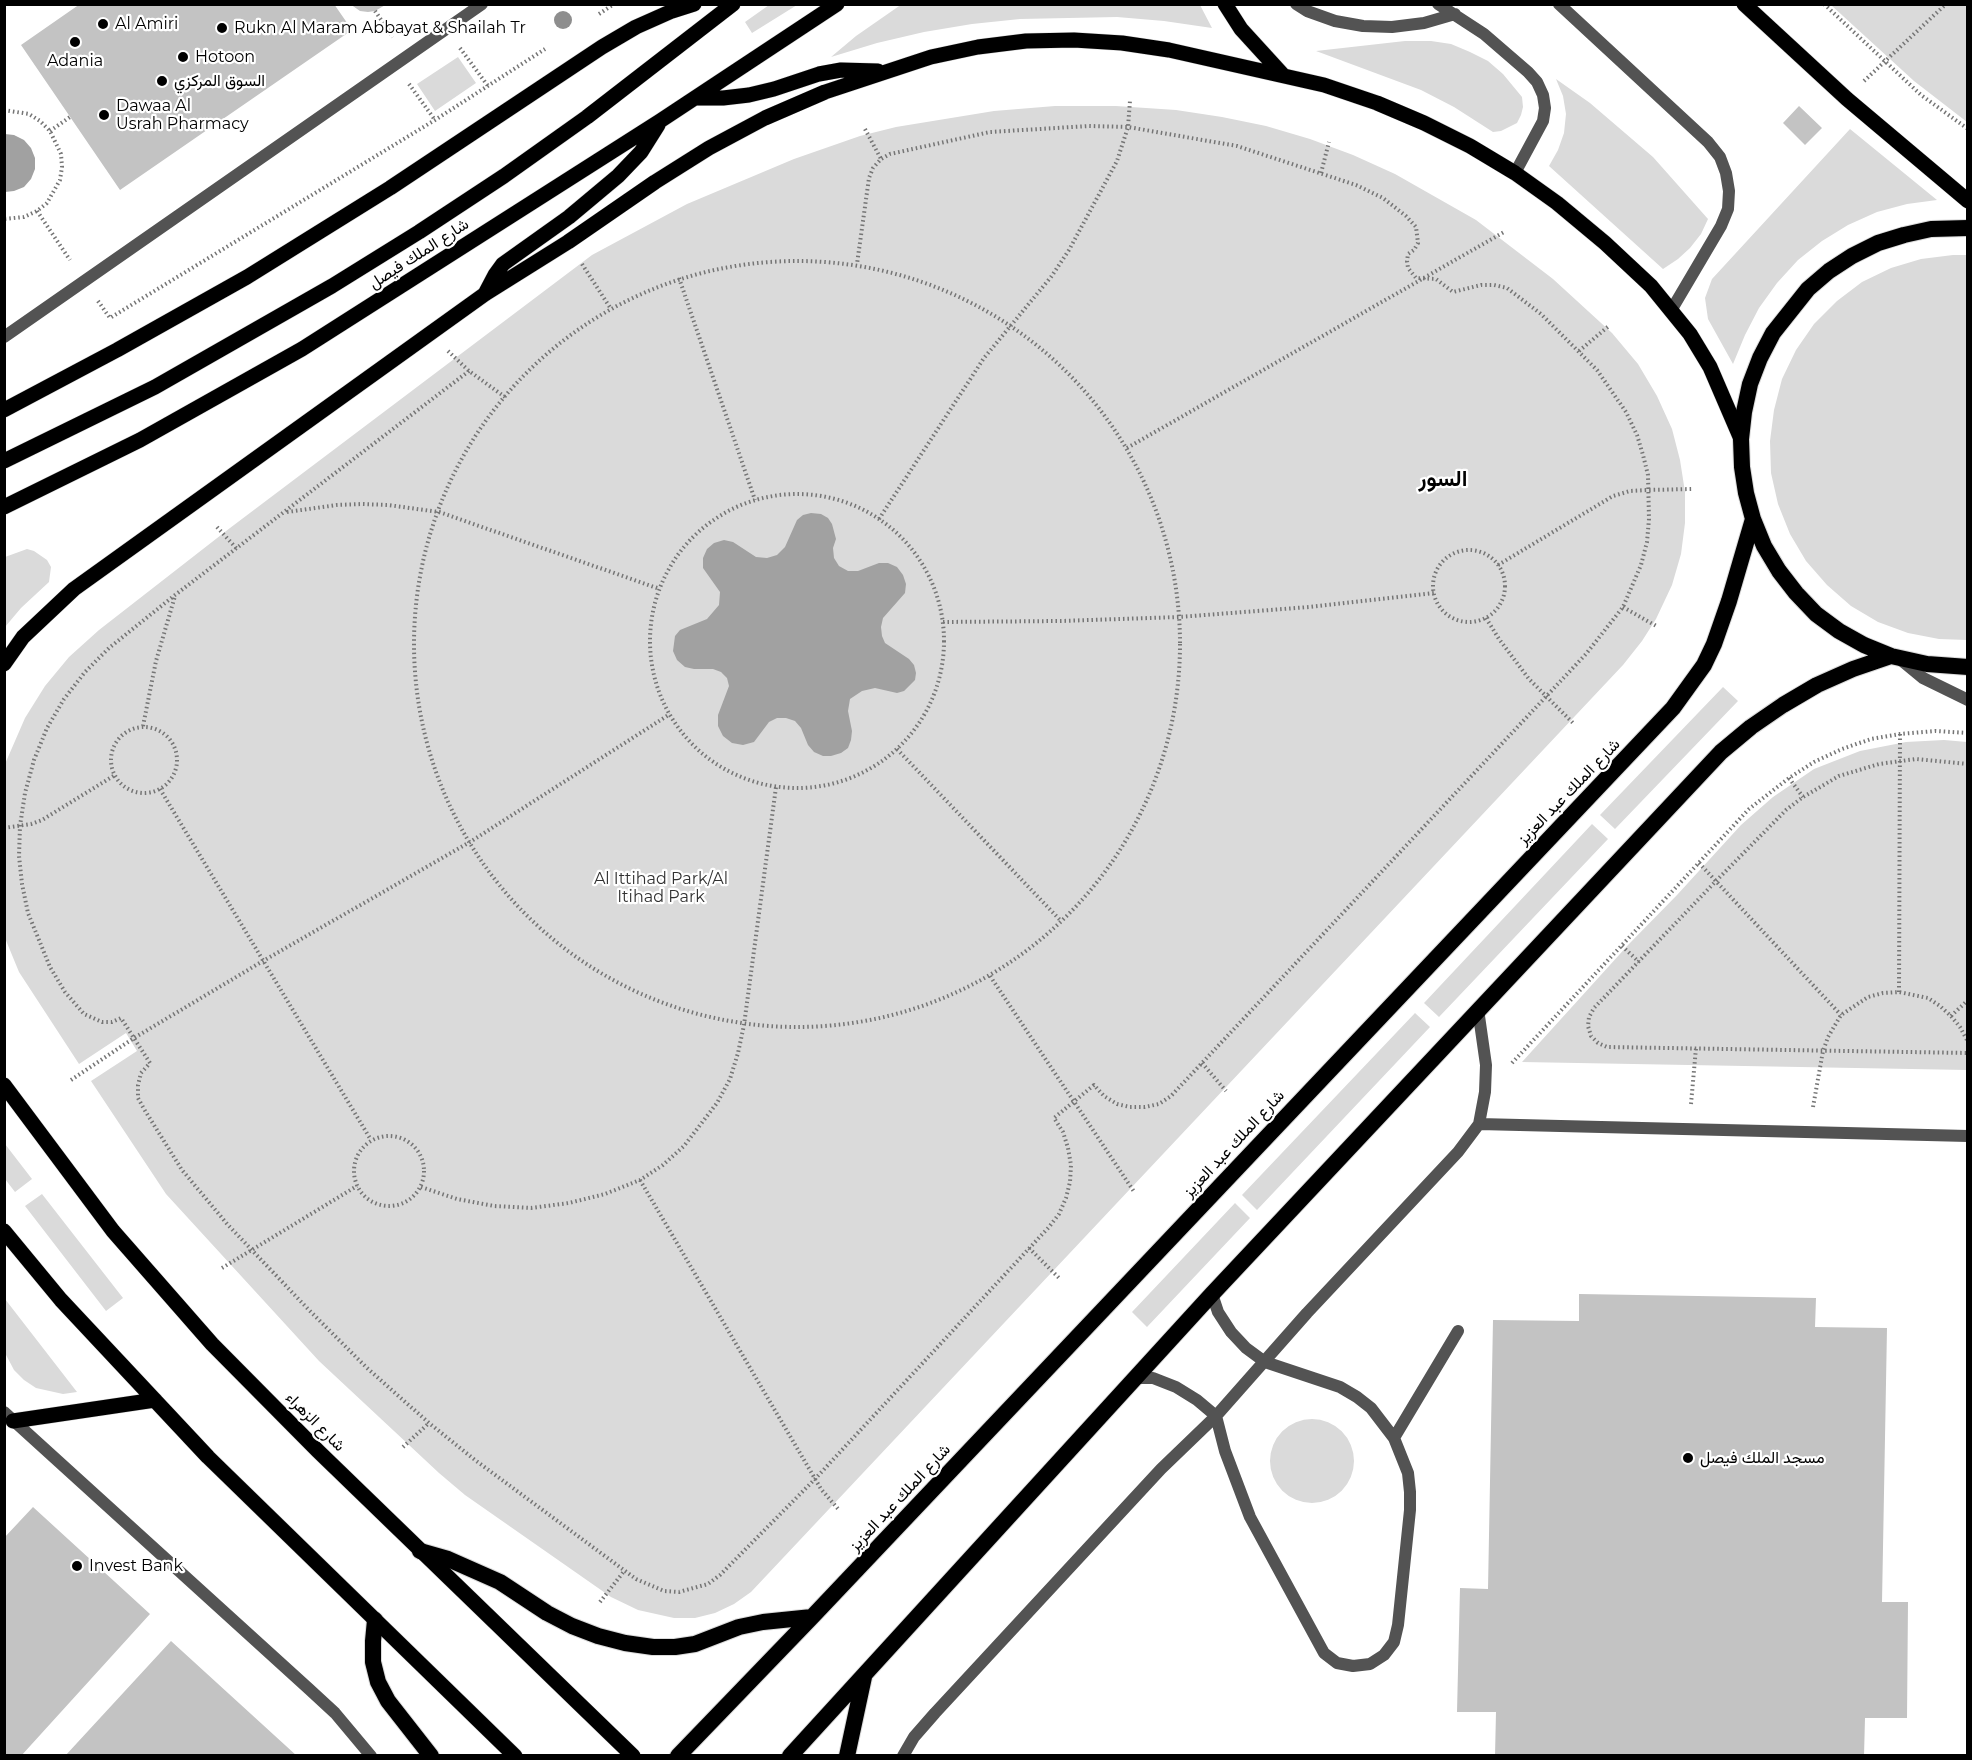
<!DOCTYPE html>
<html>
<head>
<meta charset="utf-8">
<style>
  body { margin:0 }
  #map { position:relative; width:1972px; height:1760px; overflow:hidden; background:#fff; font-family:Montserrat,sans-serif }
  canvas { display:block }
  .frame { position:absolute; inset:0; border:6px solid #000; pointer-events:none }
</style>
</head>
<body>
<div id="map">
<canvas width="1972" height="1760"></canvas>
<div class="frame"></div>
</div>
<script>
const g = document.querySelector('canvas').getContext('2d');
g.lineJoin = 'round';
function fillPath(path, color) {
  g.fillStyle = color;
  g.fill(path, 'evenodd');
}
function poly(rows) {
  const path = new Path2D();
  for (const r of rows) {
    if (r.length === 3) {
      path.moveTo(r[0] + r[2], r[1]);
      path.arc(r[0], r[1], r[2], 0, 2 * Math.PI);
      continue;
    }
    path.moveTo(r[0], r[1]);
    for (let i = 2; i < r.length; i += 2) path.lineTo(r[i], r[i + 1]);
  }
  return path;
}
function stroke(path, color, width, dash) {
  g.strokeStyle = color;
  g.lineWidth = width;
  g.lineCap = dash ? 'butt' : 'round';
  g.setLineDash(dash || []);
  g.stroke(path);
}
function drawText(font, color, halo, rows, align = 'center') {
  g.font = font + ' Montserrat,Vazirmatn,sans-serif';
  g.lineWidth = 4.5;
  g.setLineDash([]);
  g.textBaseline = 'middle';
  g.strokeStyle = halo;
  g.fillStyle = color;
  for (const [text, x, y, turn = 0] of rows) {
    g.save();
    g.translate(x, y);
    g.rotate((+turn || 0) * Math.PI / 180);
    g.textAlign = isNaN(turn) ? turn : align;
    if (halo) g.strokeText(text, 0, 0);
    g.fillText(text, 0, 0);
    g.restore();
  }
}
fillPath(poly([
  [902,4,1200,5,1212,28,1164,21,1117,17,1020,19,972,24,924,32,877,43,831,57,856,36],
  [769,5,797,5,752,33,745,22],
  [1831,5,1967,5,1967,122,1914,81],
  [1405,41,1431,41,1451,44,1470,52,1488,61,1503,74,1522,97,1523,107,1521,115,1517,123,1501,131,1493,132,1454,107,1421,90,1316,51],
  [458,57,476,83,435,111,417,84],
  [1556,79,1590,103,1653,157,1708,219,1701,234,1690,248,1678,259,1663,269,1549,166,1558,150,1564,133,1566,114,1563,96],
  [1055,106,1116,106,1176,110,1222,117,1266,126,1310,139,1353,155,1395,174,1476,220,1553,279,1612,333,1638,364,1657,396,1672,429,1680,460,1685,492,1685,523,1681,554,1672,585,1656,619,1642,641,1623,665,751,1592,734,1604,715,1613,695,1618,674,1618,638,1610,611,1597,465,1495,439,1473,319,1361,166,1194,91,1081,137,1051,126,1033,79,1064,19,972,5,938,5,764,25,718,45,686,69,657,99,630,230,528,592,255,687,204,794,159,860,136,896,127,994,111],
  [1850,129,1937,200,1907,204,1877,212,1848,225,1822,241,1798,260,1777,283,1759,308,1745,335,1733,364,1708,319,1705,298,1712,279],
  [1953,255,1968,255,1967,640,1939,639,1908,633,1878,622,1851,606,1827,585,1806,561,1790,534,1778,504,1771,473,1770,441,1774,410,1782,379,1796,350,1814,324,1837,301,1862,282,1891,268,1921,259],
  [27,549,34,551,47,560,51,567,49,582,21,608,5,627,5,557],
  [1723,687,1738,701,1615,829,1600,815],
  [1944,740,1967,742,1967,1070,1522,1062,1629,944,1677,895,1741,825,1773,797,1814,769,1860,751,1906,742],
  [1592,824,1608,839,1439,1017,1424,1003],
  [1415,1013,1430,1027,1257,1210,1242,1195],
  [5,1144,32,1179,15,1192,5,1179],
  [42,1194,123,1298,106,1311,25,1206],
  [1235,1203,1250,1218,1147,1327,1132,1312],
  [4,1299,5,1299,77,1392,63,1394,36,1388,24,1380,14,1370,5,1353],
  [1312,1461,42]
]), '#dadada');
fillPath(poly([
  [5,134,14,135,24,140,31,148,35,158,35,169,31,179,24,187,14,191,5,192],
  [811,513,821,514,828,518,832,524,836,539,833,548,834,558,839,566,848,571,858,571,879,563,888,563,897,567,903,575,906,584,905,593,883,618,881,627,882,636,885,643,909,659,914,665,916,673,915,680,904,691,897,693,875,688,862,691,850,699,848,711,852,731,851,740,848,748,841,753,831,756,823,756,814,752,808,745,801,728,795,721,786,718,777,718,769,722,754,742,743,745,732,743,723,736,718,726,718,715,729,686,727,678,721,672,713,669,694,669,685,667,677,660,673,651,675,636,680,630,707,619,719,605,720,592,703,568,703,558,707,549,714,543,724,540,733,542,756,557,767,558,777,555,785,547,797,520,803,515]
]), '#a1a1a1');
fillPath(poly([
  [80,4,334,4,352,30,120,190,21,45],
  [350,4,387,4,375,11,368,12,360,11],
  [1799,106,1822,128,1805,145,1783,123],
  [1579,1294,1816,1298,1815,1327,1887,1328,1882,1602,1908,1602,1907,1718,1865,1718,1864,1756,1495,1756,1496,1712,1457,1712,1460,1588,1488,1589,1493,1320,1579,1321],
  [33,1507,150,1614,21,1756,4,1756,4,1538],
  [171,1641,297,1756,65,1756]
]), '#c3c3c3');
const primary = poly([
  [1225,4,1241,29,1283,75],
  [1744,4,1847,99,1968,201],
  [696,98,723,98,749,95,774,89,819,74,841,70,878,71],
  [485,294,495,275,503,264,569,217,618,176,641,152,658,125],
  [4,410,117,350,247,277,390,188,602,47,636,27,672,11,694,4],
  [4,461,155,387,332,286,419,232,504,176,587,117,733,4],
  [4,507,140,440,302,349,660,121,837,4],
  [4,664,23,637,74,589,485,294,568,242,655,182,709,148,765,118,825,92,931,57,978,47,1026,41,1074,40,1122,43,1169,50,1324,85,1377,103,1424,123,1470,146,1515,173,1557,203,1605,243,1651,286,1690,334,1710,367,1741,439],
  [4,1085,113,1231,212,1344,318,1451,633,1756],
  [4,1231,61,1300,208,1457,515,1756],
  [13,1421,155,1400]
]);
const trunk = poly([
  [1968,228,1931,229,1904,235,1878,243,1852,256,1829,271,1808,289,1773,333,1760,358,1750,384,1744,412,1741,439,1742,467,1746,493,1753,519,1764,546,1779,571,1796,593,1816,614,1839,631,1864,645,1891,656,1927,664,1968,667],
  [420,1551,448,1559,500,1582,547,1613,572,1626,598,1636,625,1643,653,1647,675,1647,695,1644,739,1627,763,1622,812,1617],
  [375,1620,373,1641,373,1662,378,1682,388,1701,431,1756],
  [678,1756,812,1617,1673,708,1704,665,1714,644,1729,601,1753,519],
  [790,1756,1212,1294,1721,752,1751,727,1783,705,1817,685,1853,669,1891,656],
  [847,1756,864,1677]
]);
stroke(primary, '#dbdbdb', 16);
stroke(trunk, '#dbdbdb', 18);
stroke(poly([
  [1824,4,1921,95,1968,129],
  [375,11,393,37],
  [599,14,614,4],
  [460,48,488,86],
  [1864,81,1946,4],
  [409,84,435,120],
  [4,110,29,114,40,121,50,131,61,154,62,167,60,180,47,203,37,211,24,217,4,219],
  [865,129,881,159],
  [50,131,70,117],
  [1321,173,1329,142],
  [37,211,70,260],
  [797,644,383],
  [582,264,611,309],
  [679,278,755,500],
  [98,301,110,318,435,120,545,49],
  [448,351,469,371,505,397],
  [1579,351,1610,325],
  [469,371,175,595,109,648,85,672,64,699,47,728,34,760,25,793,20,826,19,856,22,884,28,913,50,967,65,992,84,1014,102,1022,112,1022,121,1018,150,1063,141,1073,138,1085,138,1098,144,1109,182,1170,228,1225,309,1310,367,1368,429,1423,475,1460,636,1579,664,1591,679,1592,708,1584,720,1575,815,1479,1049,1227,1059,1214,1066,1198,1070,1182,1071,1165,1068,1148,1063,1132,1054,1118,1094,1085,1104,1096,1117,1104,1130,1107,1145,1107,1159,1104,1171,1096,1586,654,1623,607,1641,565,1647,542,1649,519,1648,475,1643,455,1637,435,1626,412,1597,370,1541,314,1507,288,1494,285,1481,285,1453,292,1436,279,1416,278,1408,268,1407,261,1408,254,1414,250,1418,243,1416,227,1406,216,1383,198,1356,185,1237,146,1128,127,1089,126,990,132,890,154,881,159,873,168,869,178,857,264],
  [1127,448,1504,232],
  [797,641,147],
  [287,512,337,505,362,504,388,505,439,512,660,589],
  [879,519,984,358,1051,277,1069,250,1117,161,1128,127,1130,101],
  [217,527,237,549],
  [1469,586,36],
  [1498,565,1613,496,1630,491,1648,490,1692,489],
  [1623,607,1658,627],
  [1486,618,1499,639,1529,679,1574,724],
  [943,622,1061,621,1179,617,1309,607,1434,593],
  [143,726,156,661,175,596],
  [144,760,33],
  [897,749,1061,921],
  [1968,764,1916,759,1879,764,1839,776,1803,797,1786,810,1716,881,1594,1008,1589,1017,1588,1026,1591,1036,1598,1043,1607,1047,1968,1053],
  [1789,778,1803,797],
  [160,789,371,1140],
  [4,828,31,824,42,820,115,775],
  [1699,863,1841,1015],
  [1622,946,1639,962],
  [990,976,1135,1193],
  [1899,992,1900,734],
  [1951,1016,1968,1000],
  [1202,1063,1226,1091],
  [1512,1063,1749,809,1789,778,1814,762,1842,749,1871,739,1900,734,1935,731,1968,733],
  [71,1080,134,1038,263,961,470,842,670,714],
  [1691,1104,1696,1048],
  [1813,1107,1823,1051,1828,1037,1841,1015,1868,997,1883,993,1899,992,1928,998,1940,1006,1951,1016,1960,1027,1968,1042],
  [389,1171,35],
  [640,1180,821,1489,839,1510],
  [421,1187,457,1199,494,1206,531,1208,569,1203,605,1194,640,1180,663,1165,684,1146,717,1103,730,1079,738,1053,744,1025,776,787],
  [1029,1248,1059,1278],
  [222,1268,357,1186],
  [403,1447,429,1423],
  [600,1602,625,1570]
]), '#757575', 4, [1.5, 3]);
stroke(poly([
  [1296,4,1307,11,1335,21,1363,26,1392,27,1424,23,1455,14],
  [1438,4,1484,34,1528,72,1537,82,1543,95,1545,108,1543,121,1515,173],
  [1559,4,1708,142,1720,157,1726,173,1729,191,1728,209,1721,226,1672,309],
  [4,337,482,4],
  [1478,1009,1486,1065,1485,1092,1479,1124],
  [1135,1378,1153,1378,1176,1387,1197,1400,1216,1416,1225,1451,1250,1517,1324,1653,1337,1663,1353,1666,1370,1664,1384,1655,1394,1642,1398,1625,1410,1510,1410,1492,1408,1473,1394,1438,1371,1408,1357,1397,1340,1387,1265,1362,1246,1348,1231,1332,1218,1312,1212,1294],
  [1394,1438,1458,1331],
  [903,1756,914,1737,935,1713,1161,1469,1216,1416,1307,1313,1458,1152,1479,1124,1968,1136]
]), '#535353', 12);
stroke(poly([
  [1900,659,1923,678,1968,700],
  [4,1412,309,1689,335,1713,371,1756]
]), '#535353', 12);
stroke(primary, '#000', 15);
stroke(trunk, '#000', 16);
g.fillStyle = '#8e8e8e';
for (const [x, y] of [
  [563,20]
]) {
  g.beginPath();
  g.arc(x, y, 9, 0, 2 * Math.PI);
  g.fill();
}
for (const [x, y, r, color] of [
  [103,24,6,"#000"],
  [222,28,6,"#000"],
  [75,42,6,"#000"],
  [183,57,6,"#000"],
  [162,81,6,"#000"],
  [104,115,6,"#000"],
  [1688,1458,6,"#000"],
  [77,1566,6,"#000"]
]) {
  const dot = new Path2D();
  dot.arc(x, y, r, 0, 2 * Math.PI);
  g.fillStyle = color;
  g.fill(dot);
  stroke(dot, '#fff', 2);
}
drawText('16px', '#000', '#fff', [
  ["Al Amiri",115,24],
  ["Rukn Al Maram Abbayat & Shailah Tr",234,28],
  ["Hotoon",195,57],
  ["Adania",75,61,"center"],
  ["السوق المركزي",174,81],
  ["Dawaa Al",116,106],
  ["Usrah Pharmacy",116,124],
  ["مسجد الملك فيصل",1700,1458],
  ["Invest Bank",89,1566]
], 'left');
drawText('16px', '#000', '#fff', [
  ["شارع الملك فيصل",419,254,-33],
  ["شارع الملك عبد العزيز",1569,792,-46],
  ["شارع الملك عبد العزيز",1234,1144,-47],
  ["شارع الزهراء",315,1422,45],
  ["شارع الملك عبد العزيز",900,1498,-47]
]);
drawText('16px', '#313131', '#fff', [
  ["Al Ittihad Park/Al",661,879],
  ["Itihad Park",661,897]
]);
drawText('bold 22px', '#000', '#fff', [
  ["السور",1443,480]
]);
</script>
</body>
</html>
